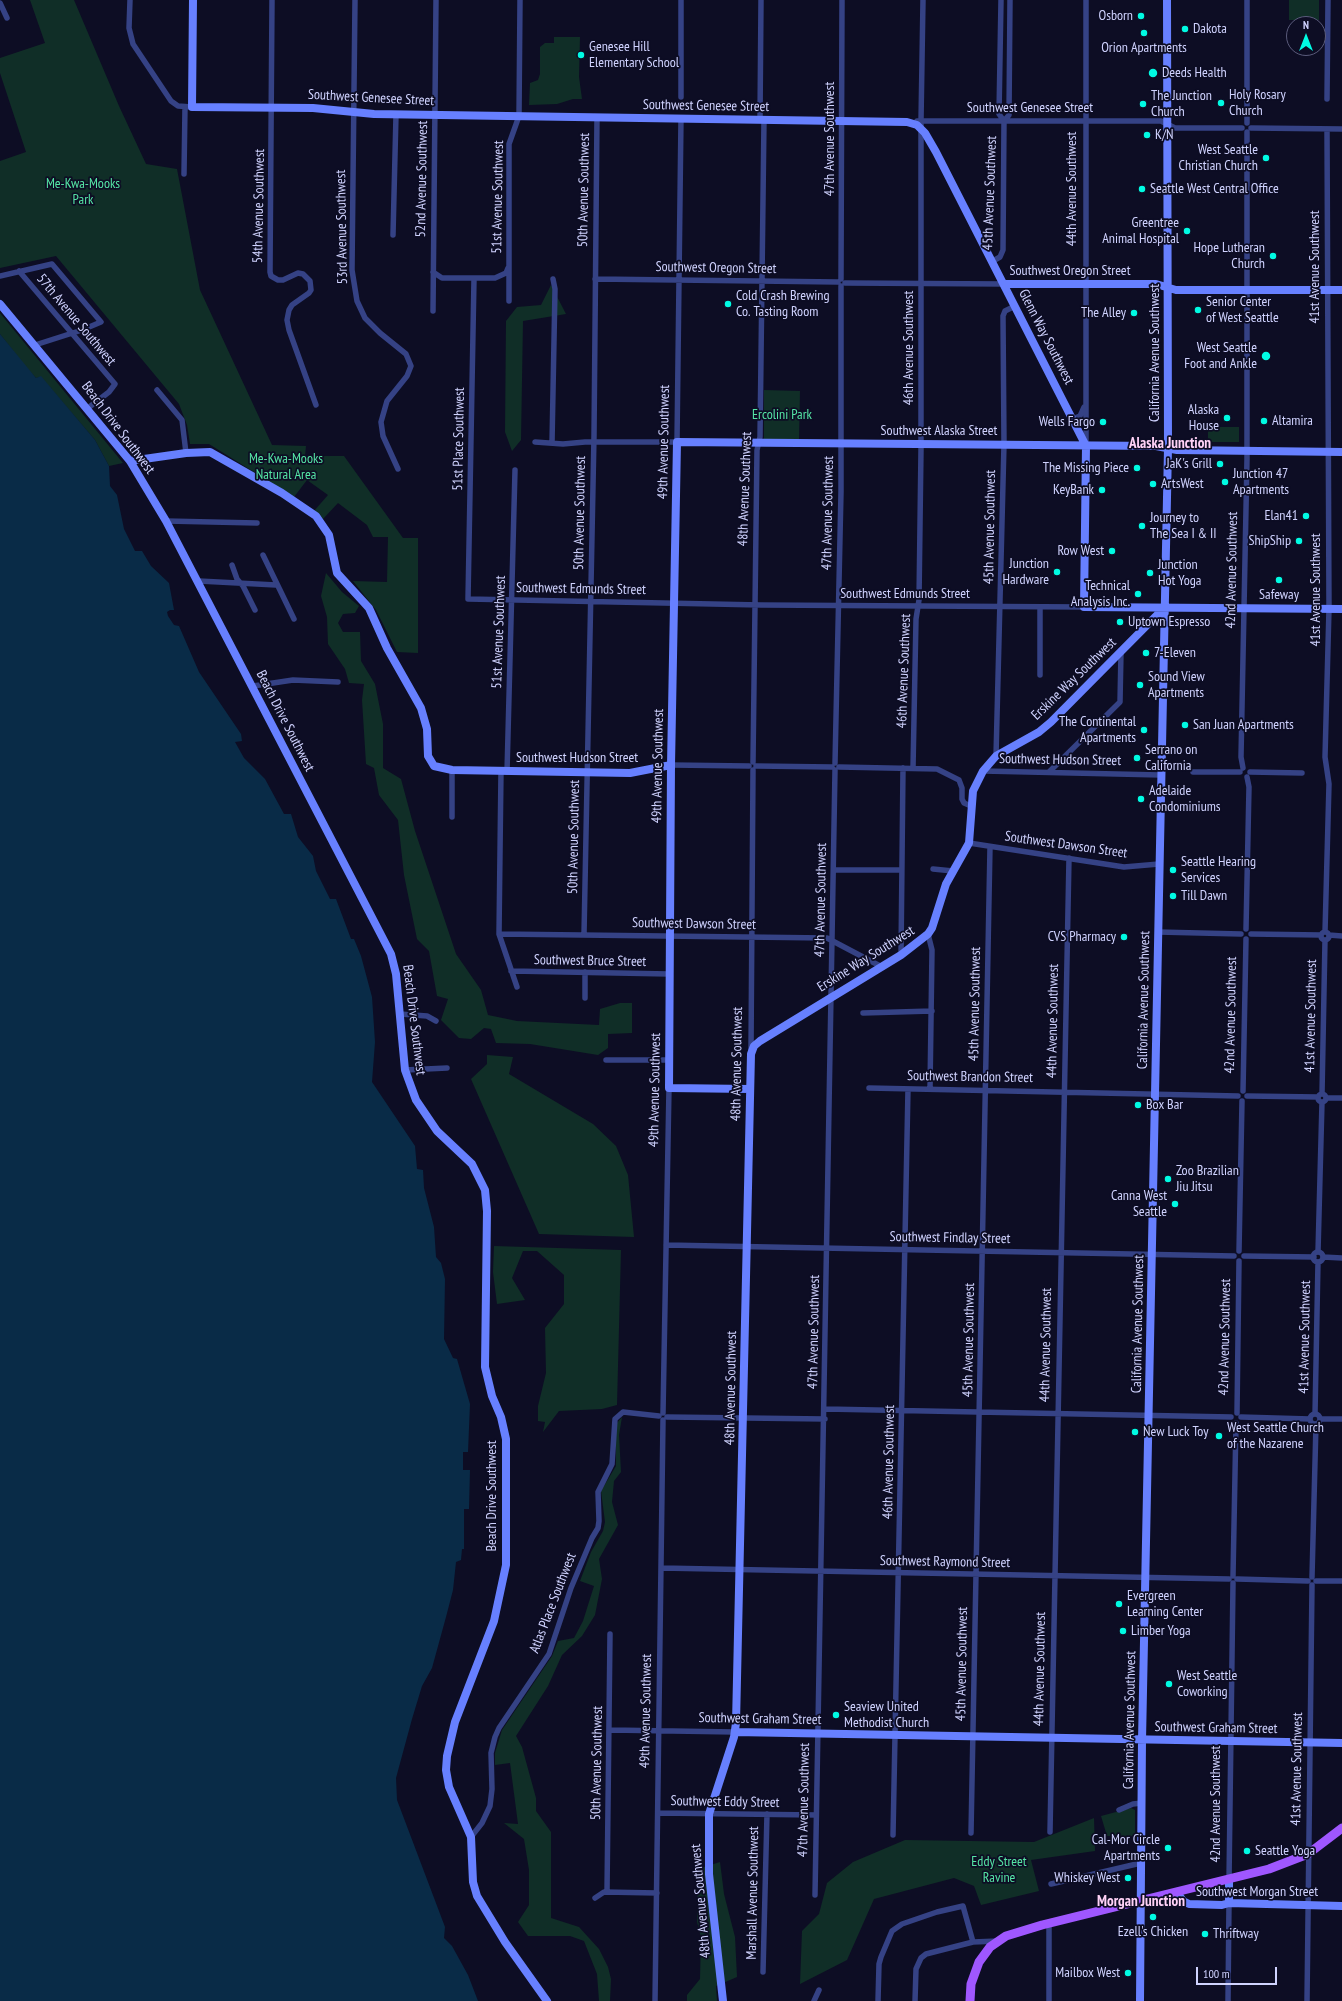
<!DOCTYPE html>
<html>
<head>
<meta charset="utf-8">
<style>
  body { margin:0 }
  #map { position:relative; width:1342px; height:2001px; overflow:hidden; background:#0d0d24; font-family:"PT Sans Narrow",sans-serif }
  canvas { display:block }
  .north { position:absolute; left:1286px; top:16px; width:40px; height:40px; box-sizing:border-box; background:#0d0d24; border:1px solid #5b5c7c; border-radius:50%; rotate:0deg; font-size:11px; font-weight:700; line-height:16px; text-align:center; color:#d0d3ff }
  .north::after { content:''; display:block; margin:auto; width:14px; height:18px; background:#00fbe3; clip-path:polygon(50% 0,100% 100%,50% 72%,0 100%) }
  .scale { position:absolute; left:1196px; top:1967px; width:81px; height:18px; box-sizing:border-box; border:2px solid #d0d3ff; border-top:0; padding-left:5px; font-size:12px; line-height:14px; white-space:nowrap; color:#d0d3ff; -webkit-text-stroke:3px #0d0d24; paint-order:stroke }
</style>
</head>
<body>
<div id="map">
<canvas width="1342" height="2001"></canvas>
<div class="north">N</div>
<div class="scale">100 m</div>
</div>
<script>
const g = document.querySelector('canvas').getContext('2d');
g.lineJoin = 'round';
function fillPath(path, color) {
  g.fillStyle = color;
  g.fill(path, 'evenodd');
}
function poly(rows) {
  const path = new Path2D();
  for (const r of rows) {
    if (r.length === 3) {
      path.moveTo(r[0] + r[2], r[1]);
      path.arc(r[0], r[1], r[2], 0, 2 * Math.PI);
      continue;
    }
    path.moveTo(r[0], r[1]);
    for (let i = 2; i < r.length; i += 2) path.lineTo(r[i], r[i + 1]);
  }
  return path;
}
function stroke(path, color, width, dash) {
  g.strokeStyle = color;
  g.lineWidth = width;
  g.lineCap = dash ? 'butt' : 'round';
  g.setLineDash(dash || []);
  g.stroke(path);
}
function drawText(font, color, halo, rows, align = 'center') {
  g.font = font + ' "PT Sans Narrow",sans-serif';
  g.lineWidth = 3.5;
  g.setLineDash([]);
  g.textBaseline = 'middle';
  g.strokeStyle = halo;
  g.fillStyle = color;
  for (const [text, x, y, turn = 0] of rows) {
    g.save();
    g.translate(x, y);
    g.rotate((+turn || 0) * Math.PI / 180);
    g.textAlign = isNaN(turn) ? turn : align;
    if (halo) g.strokeText(text, 0, 0);
    g.fillText(text, 0, 0);
    g.restore();
  }
}
fillPath(poly([
  [30,0,74,0,119,106,146,164,177,169,200,290,272,445,306,446,305,456,344,456,403,538,418,538,418,653,397,652,376,610,353,581,387,582,388,537,373,537,367,525,338,503,323,519,314,511,328,495,307,480,294,497,209,444,190,444,187,425,179,404,56,256,0,268,0,161,26,152,0,73,0,58,45,43],
  [1289,0,1319,0,1319,20,1289,20],
  [554,37,580,37,579,77,582,99,573,99,557,104,529,105,530,83,538,80,540,74,540,47,545,43,554,43],
  [551,285,566,314,523,321,521,440,512,451,505,432,506,321,517,307,541,305],
  [0,313,123,463,109,466,95,440,41,377,36,378,25,366,0,334],
  [764,390,800,391,799,440,764,440],
  [1208,427,1239,427,1239,442,1208,442],
  [326,573,342,592,359,606,355,613,343,614,338,623,343,632,360,632,361,661,375,684,383,724,383,768,401,779,415,831,456,954,481,990,488,1015,517,1021,599,1025,600,1009,620,1003,632,1003,632,1033,608,1034,608,1048,598,1055,530,1044,496,1043,491,1029,484,1028,471,1039,459,1038,441,1020,448,999,437,996,429,951,417,939,404,875,398,820,379,795,374,768,366,764,362,700,364,684,349,683,345,669,328,644,327,617,321,596],
  [487,1055,513,1057,509,1074,593,1124,616,1146,628,1175,634,1237,539,1234,471,1079,487,1064],
  [494,1246,621,1250,617,1405,602,1409,559,1411,543,1432,545,1422,538,1421,538,1406,546,1373,545,1328,564,1304,564,1275,537,1251,523,1251,512,1278,525,1300,497,1304,493,1272],
  [622,1417,619,1435,621,1472,614,1481,612,1502,618,1525,599,1559,602,1579,595,1615,582,1636,562,1655,548,1686,516,1736,522,1747,536,1798,536,1811,551,1832,551,1918,579,1927,599,1949,608,1967,611,1979,610,2001,599,2001,597,1974,584,1941,570,1936,528,1936,518,1922,529,1905,529,1870,524,1839,504,1823,518,1824,510,1763,495,1765,495,1753,502,1730,552,1656,558,1641,574,1638,583,1621,594,1586,580,1581,591,1552,603,1531,605,1522,601,1491,616,1466,616,1424],
  [1131,1808,1135,1810,1135,1836,1107,1836,1101,1816],
  [1094,1818,1095,1851,1031,1860,1039,1891,981,1905,974,1886,954,1878,874,1899,847,1960,800,1984,802,1931,819,1914,827,1883,853,1862,905,1840,1034,1842],
  [720,1862,724,1894,735,1937,737,1977,716,1986,717,2001,687,2001,687,1995,700,1979,701,1937,697,1922,698,1869]
]), '#102e27');
fillPath(poly([
  [0,334,36,378,41,376,95,440,109,466,110,486,117,495,124,529,135,551,142,551,151,566,169,583,174,610,170,610,167,612,168,616,174,625,179,626,199,672,241,734,242,741,235,742,244,758,265,779,284,814,291,814,298,837,313,856,316,871,330,899,336,899,351,939,354,939,361,956,372,997,375,1042,372,1082,415,1146,417,1169,423,1170,424,1188,434,1227,436,1257,441,1263,445,1279,444,1339,453,1358,457,1359,470,1404,468,1452,463,1452,463,1470,470,1470,469,1509,464,1509,464,1549,462,1549,461,1560,456,1562,453,1590,446,1617,432,1668,422,1686,412,1719,396,1778,397,1800,445,1927,444,1938,452,1946,468,1975,478,2001,0,2001]
]), '#092b47');
stroke(poly([
  [130,0,129,28,133,44,171,101,178,106,192,107],
  [272,0,270,272,271,276,278,280,283,280,298,273,303,274,310,281,311,290,309,293,292,305,289,310,287,320,289,330,316,405],
  [355,0,352,270,357,301,365,318,380,333,406,354,411,366,407,376,387,401,381,422,383,436,398,469],
  [681,0,681,97],
  [0,3,7,18],
  [1327,99,1328,0],
  [760,120,761,0],
  [917,121,1161,121,1175,128,1242,128],
  [1004,121,1009,115,1010,0],
  [1247,123,1247,0],
  [1251,128,1342,129],
  [184,174,185,107],
  [393,235,396,115],
  [993,261,1000,257,1003,250,1004,121,999,114,1001,0],
  [19,271,115,384,109,392,88,408],
  [433,272,442,278,495,278,506,273,508,268],
  [0,276,52,264,101,322,82,330,35,345],
  [474,279,468,599,761,605,1084,607],
  [595,279,838,282],
  [841,279,842,0],
  [845,283,1004,284],
  [509,301,509,144,519,116,520,0],
  [433,311,436,0],
  [157,390,182,420,186,453],
  [1072,419,1080,416,1084,407],
  [535,442,563,444,585,442,677,442,681,118],
  [552,443,555,289,553,279],
  [1086,444,1086,0],
  [166,521,257,523],
  [263,555,294,619],
  [232,565,237,579,243,586,255,610],
  [199,581,276,585],
  [1040,675,1040,607],
  [253,686,293,680,338,682],
  [996,756,1004,444,1003,316,1005,311,1015,306],
  [753,762,757,450,760,437,764,120],
  [835,763,841,492,841,286],
  [671,765,749,766],
  [756,766,832,767],
  [839,767,937,769,959,780,962,788,962,799,964,803,971,806],
  [913,768,916,619,919,600,921,449,921,121,923,0],
  [1243,768,1241,757,1247,459,1247,132],
  [501,771,499,934,517,987],
  [983,771,1161,775],
  [507,772,515,470],
  [1049,772,1120,702,1121,652],
  [1193,772,1240,772],
  [1250,772,1302,773],
  [452,817,452,770],
  [969,843,1124,867,1159,864],
  [933,869,953,871],
  [834,870,901,870],
  [1246,929,1249,787,1247,777],
  [1158,932,1241,934],
  [1325,932,1329,784,1325,757,1329,609,1327,129],
  [1325,936,4],
  [499,934,827,938,882,967],
  [584,934,594,436,597,117],
  [928,934,932,950,930,1089],
  [1251,934,1321,935],
  [1329,935,1342,936],
  [901,955,903,768],
  [511,971,669,974],
  [585,998,585,972],
  [863,1013,932,1011],
  [400,1014,427,1016,436,1021],
  [751,1050,753,770],
  [606,1060,668,1060],
  [405,1070,447,1068],
  [869,1088,1238,1096],
  [1243,1091,1246,939],
  [1322,1098,4],
  [1322,1094,1325,940],
  [1247,1096,1318,1097],
  [1326,1098,1342,1098],
  [666,1245,1234,1256],
  [1239,1251,1242,1101],
  [1318,1252,1322,1102],
  [1318,1257,5],
  [1244,1256,1314,1257],
  [1323,1257,1342,1258],
  [825,1409,1231,1417],
  [663,1413,669,1088],
  [1237,1413,1239,1261],
  [1315,1419,5],
  [1315,1414,1318,1262],
  [667,1417,825,1419],
  [1241,1417,1310,1419],
  [1321,1419,1342,1419],
  [661,1568,1229,1579],
  [1233,1576,1236,1423],
  [1312,1577,1316,1424],
  [1237,1579,1308,1581],
  [1316,1581,1342,1581],
  [610,1730,735,1732],
  [1119,1810,1133,1804,1142,1803],
  [658,1813,816,1815],
  [1050,1832,1069,858],
  [971,1833,990,847],
  [893,1835,908,1089],
  [471,1837,482,1823,490,1806,492,1789,491,1753,495,1737,499,1728,549,1654,571,1588,592,1538,598,1528,599,1521,598,1492,612,1464,615,1419,623,1412,659,1416],
  [1229,1880,1233,1583],
  [1051,1884,1141,1863],
  [607,1892,610,1634],
  [815,1895,835,770],
  [595,1898,604,1892,657,1893],
  [1049,1923,1049,2001],
  [763,1972,767,1814],
  [655,2001,663,1420],
  [814,2001,819,1990],
  [878,2001,879,1964,881,1957,892,1931,902,1924,937,1912,963,1906,973,1942],
  [915,2001,916,1969,921,1958,926,1954,973,1942,998,1941],
  [1228,2001,1229,1903],
  [1307,2001,1312,1585]
]), '#354285', 5.5);
stroke(poly([
  [193,0,192,107,313,108,374,114,907,122,917,125,925,133,936,152,1086,446,1084,607,1342,609],
  [1004,284,1156,284,1176,290,1342,290],
  [0,304,130,461,166,521,391,954,396,974,405,1070,416,1100,437,1131,472,1164,485,1190,487,1211,485,1367,492,1396,501,1417,506,1439,506,1565,494,1621,455,1722,447,1756,446,1770,449,1787,471,1837,473,1882,477,1896,505,1942,547,2001],
  [130,461,186,453,210,452,282,493,316,516,329,535,337,573,369,608,387,648,421,708,427,729,428,756,434,766,452,770,630,773,671,765],
  [750,1089,669,1088,671,765,677,442,1156,446,1177,450,1342,452],
  [735,1732,1342,1743],
  [1229,1880,1229,1903],
  [1177,1892,1183,1901,1189,1904,1222,1905,1229,1903,1342,1906],
  [723,2001,709,1874,709,1814,734,1737,736,1723,751,1054,754,1046,760,1041,901,955,928,934,932,928,946,884,969,843,973,791,983,771,996,756,1039,732,1051,722,1164,608],
  [1140,2001,1142,1740,1168,448,1167,0]
]), '#6780ff', 8);
stroke(poly([
  [970,2001,971,1984,979,1962,990,1947,1006,1936,1042,1925,1269,1869,1308,1854,1342,1828]
]), '#9f57ff', 9);
for (const [x, y, r, color] of [
  [1141,16,4,"#00fbe3"],
  [1185,29,4,"#00fbe3"],
  [1144,33,4,"#00fbe3"],
  [581,55,4,"#00fbe3"],
  [1153,73,5,"#00fbe3"],
  [1221,103,4,"#00fbe3"],
  [1143,104,4,"#00fbe3"],
  [1147,135,4,"#00fbe3"],
  [1266,158,4,"#00fbe3"],
  [1142,189,4,"#00fbe3"],
  [1187,231,4,"#00fbe3"],
  [1273,256,4,"#00fbe3"],
  [728,304,4,"#00fbe3"],
  [1198,310,4,"#00fbe3"],
  [1134,313,4,"#00fbe3"],
  [1266,356,5,"#00fbe3"],
  [1227,418,4,"#00fbe3"],
  [1264,421,4,"#00fbe3"],
  [1103,422,4,"#00fbe3"],
  [1220,464,4,"#00fbe3"],
  [1137,468,4,"#00fbe3"],
  [1225,482,4,"#00fbe3"],
  [1153,484,4,"#00fbe3"],
  [1102,490,4,"#00fbe3"],
  [1306,516,4,"#00fbe3"],
  [1142,526,4,"#00fbe3"],
  [1299,541,4,"#00fbe3"],
  [1112,551,4,"#00fbe3"],
  [1057,572,4,"#00fbe3"],
  [1150,573,4,"#00fbe3"],
  [1279,580,4,"#00fbe3"],
  [1138,594,4,"#00fbe3"],
  [1120,622,4,"#00fbe3"],
  [1146,653,4,"#00fbe3"],
  [1140,685,4,"#00fbe3"],
  [1185,725,4,"#00fbe3"],
  [1144,730,4,"#00fbe3"],
  [1137,758,4,"#00fbe3"],
  [1141,799,4,"#00fbe3"],
  [1173,870,4,"#00fbe3"],
  [1173,896,4,"#00fbe3"],
  [1124,937,4,"#00fbe3"],
  [1138,1105,4,"#00fbe3"],
  [1168,1179,4,"#00fbe3"],
  [1175,1204,4,"#00fbe3"],
  [1135,1432,4,"#00fbe3"],
  [1219,1436,4,"#00fbe3"],
  [1119,1604,4,"#00fbe3"],
  [1123,1631,4,"#00fbe3"],
  [1169,1684,4,"#00fbe3"],
  [836,1715,4,"#00fbe3"],
  [1168,1848,4,"#00fbe3"],
  [1247,1851,4,"#00fbe3"],
  [1128,1878,4,"#00fbe3"],
  [1153,1917,4,"#00fbe3"],
  [1205,1934,4,"#00fbe3"],
  [1128,1973,4,"#00fbe3"]
]) {
  const dot = new Path2D();
  dot.arc(x, y, r, 0, 2 * Math.PI);
  g.fillStyle = color;
  g.fill(dot);
  stroke(dot, '#0d0d24', 1.5);
}
drawText('14px', '#d0d3ff', '#0d0d24', [
  ["Osborn",1133,16,"right"],
  ["Dakota",1193,29],
  ["Genesee Hill",589,47],
  ["Elementary School",589,63],
  ["Orion Apartments",1144,48,"center"],
  ["Deeds Health",1162,73],
  ["Holy Rosary",1229,95],
  ["Church",1229,111],
  ["The Junction",1151,96],
  ["Church",1151,112],
  ["K/N",1155,135],
  ["West Seattle",1258,150,"right"],
  ["Christian Church",1258,166,"right"],
  ["Seattle West Central Office",1150,189],
  ["Greentree",1179,223,"right"],
  ["Animal Hospital",1179,239,"right"],
  ["Hope Lutheran",1265,248,"right"],
  ["Church",1265,264,"right"],
  ["Cold Crash Brewing",736,296],
  ["Co. Tasting Room",736,312],
  ["Senior Center",1206,302],
  ["of West Seattle",1206,318],
  ["The Alley",1126,313,"right"],
  ["West Seattle",1257,348,"right"],
  ["Foot and Ankle",1257,364,"right"],
  ["Alaska",1219,410,"right"],
  ["House",1219,426,"right"],
  ["Altamira",1272,421],
  ["Wells Fargo",1095,422,"right"],
  ["JaK's Grill",1212,464,"right"],
  ["The Missing Piece",1129,468,"right"],
  ["Junction 47",1233,474],
  ["Apartments",1233,490],
  ["ArtsWest",1161,484],
  ["KeyBank",1094,490,"right"],
  ["Elan41",1298,516,"right"],
  ["Journey to",1150,518],
  ["The Sea I & II",1150,534],
  ["ShipShip",1291,541,"right"],
  ["Row West",1104,551,"right"],
  ["Junction",1049,564,"right"],
  ["Hardware",1049,580,"right"],
  ["Junction",1158,565],
  ["Hot Yoga",1158,581],
  ["Technical",1130,586,"right"],
  ["Analysis Inc.",1130,602,"right"],
  ["Safeway",1279,595,"center"],
  ["Uptown Espresso",1128,622],
  ["7-Eleven",1154,653],
  ["Sound View",1148,677],
  ["Apartments",1148,693],
  ["The Continental",1136,722,"right"],
  ["Apartments",1136,738,"right"],
  ["San Juan Apartments",1193,725],
  ["Serrano on",1145,750],
  ["California",1145,766],
  ["Adelaide",1149,791],
  ["Condominiums",1149,807],
  ["Seattle Hearing",1181,862],
  ["Services",1181,878],
  ["Till Dawn",1181,896],
  ["CVS Pharmacy",1116,937,"right"],
  ["Box Bar",1146,1105],
  ["Zoo Brazilian",1176,1171],
  ["Jiu Jitsu",1176,1187],
  ["Canna West",1167,1196,"right"],
  ["Seattle",1167,1212,"right"],
  ["West Seattle Church",1227,1428],
  ["of the Nazarene",1227,1444],
  ["New Luck Toy",1143,1432],
  ["Evergreen",1127,1596],
  ["Learning Center",1127,1612],
  ["Limber Yoga",1131,1631],
  ["West Seattle",1177,1676],
  ["Coworking",1177,1692],
  ["Seaview United",844,1707],
  ["Methodist Church",844,1723],
  ["Cal-Mor Circle",1160,1840,"right"],
  ["Apartments",1160,1856,"right"],
  ["Seattle Yoga",1255,1851],
  ["Whiskey West",1120,1878,"right"],
  ["Ezell's Chicken",1153,1932,"center"],
  ["Thriftway",1213,1934],
  ["Mailbox West",1120,1973,"right"]
], 'left');
drawText('14px', '#d0d3ff', '#0d0d24', [
  ["Southwest Genesee Street",371,98,3],
  ["Southwest Genesee Street",706,106,1],
  ["Southwest Genesee Street",1030,108],
  ["47th Avenue Southwest",830,139,-90],
  ["52nd Avenue Southwest",422,179,-89],
  ["44th Avenue Southwest",1072,189,-90],
  ["50th Avenue Southwest",584,190,-89],
  ["45th Avenue Southwest",990,193,-88],
  ["51st Avenue Southwest",498,197,-89],
  ["54th Avenue Southwest",259,206,-89],
  ["53rd Avenue Southwest",342,227,-91],
  ["41st Avenue Southwest",1315,267,-90],
  ["Southwest Oregon Street",716,268,1],
  ["Southwest Oregon Street",1070,271],
  ["57th Avenue Southwest",76,320,50],
  ["Glenn Way Southwest",1046,337,63],
  ["46th Avenue Southwest",909,348,-90],
  ["California Avenue Southwest",1155,353,-90],
  ["Beach Drive Southwest",118,428,53],
  ["Southwest Alaska Street",939,431],
  ["51st Place Southwest",459,439,-89],
  ["49th Avenue Southwest",664,442,-89],
  ["48th Avenue Southwest",745,489,-88],
  ["50th Avenue Southwest",580,513,-89],
  ["47th Avenue Southwest",828,513,-89],
  ["45th Avenue Southwest",990,527,-89],
  ["42nd Avenue Southwest",1232,570,-89],
  ["Southwest Edmunds Street",581,589,1],
  ["41st Avenue Southwest",1316,590,-90],
  ["Southwest Edmunds Street",905,594],
  ["51st Avenue Southwest",499,632,-88],
  ["46th Avenue Southwest",904,671,-88],
  ["Erskine Way Southwest",1074,679,-44],
  ["Beach Drive Southwest",285,721,63],
  ["Southwest Hudson Street",577,758],
  ["Southwest Hudson Street",1060,760,1],
  ["49th Avenue Southwest",658,766,-89],
  ["50th Avenue Southwest",574,837,-89],
  ["Southwest Dawson Street",1066,845,8],
  ["47th Avenue Southwest",821,900,-89],
  ["Southwest Dawson Street",694,924,1],
  ["Erskine Way Southwest",866,959,-32],
  ["Southwest Bruce Street",590,961,1],
  ["California Avenue Southwest",1144,1000,-89],
  ["45th Avenue Southwest",975,1004,-89],
  ["42nd Avenue Southwest",1231,1015,-89],
  ["41st Avenue Southwest",1311,1016,-89],
  ["Beach Drive Southwest",414,1020,83],
  ["44th Avenue Southwest",1053,1021,-89],
  ["48th Avenue Southwest",737,1064,-89],
  ["Southwest Brandon Street",970,1077,1],
  ["49th Avenue Southwest",655,1090,-89],
  ["Southwest Findlay Street",950,1238,1],
  ["California Avenue Southwest",1138,1324,-89],
  ["47th Avenue Southwest",814,1332,-89],
  ["42nd Avenue Southwest",1225,1337,-89],
  ["41st Avenue Southwest",1305,1337,-89],
  ["45th Avenue Southwest",969,1340,-89],
  ["44th Avenue Southwest",1046,1345,-89],
  ["48th Avenue Southwest",731,1388,-89],
  ["46th Avenue Southwest",889,1462,-89],
  ["Beach Drive Southwest",492,1496,-90],
  ["Southwest Raymond Street",945,1562,1],
  ["Atlas Place Southwest",553,1603,-69],
  ["45th Avenue Southwest",962,1664,-89],
  ["44th Avenue Southwest",1040,1669,-89],
  ["49th Avenue Southwest",646,1711,-89],
  ["Southwest Graham Street",760,1719,1],
  ["California Avenue Southwest",1130,1720,-89],
  ["Southwest Graham Street",1216,1728,1],
  ["50th Avenue Southwest",597,1763,-89],
  ["41st Avenue Southwest",1297,1769,-89],
  ["47th Avenue Southwest",804,1800,-89],
  ["Southwest Eddy Street",725,1802,1],
  ["42nd Avenue Southwest",1216,1804,-90],
  ["Southwest Morgan Street",1257,1892],
  ["Marshall Avenue Southwest",753,1893,-89],
  ["48th Avenue Southwest",701,1901,-95]
]);
drawText('14px', '#55e5a5', '#0d0d24', [
  ["Me-Kwa-Mooks",83,184],
  ["Park",83,200],
  ["Ercolini Park",782,415],
  ["Me-Kwa-Mooks",286,459],
  ["Natural Area",286,475],
  ["Eddy Street",999,1862],
  ["Ravine",999,1878]
]);
drawText('bold 15px', '#ffd2f7', '#0d0d24', [
  ["Alaska Junction",1170,444],
  ["Morgan Junction",1141,1902]
]);
</script>
</body>
</html>
